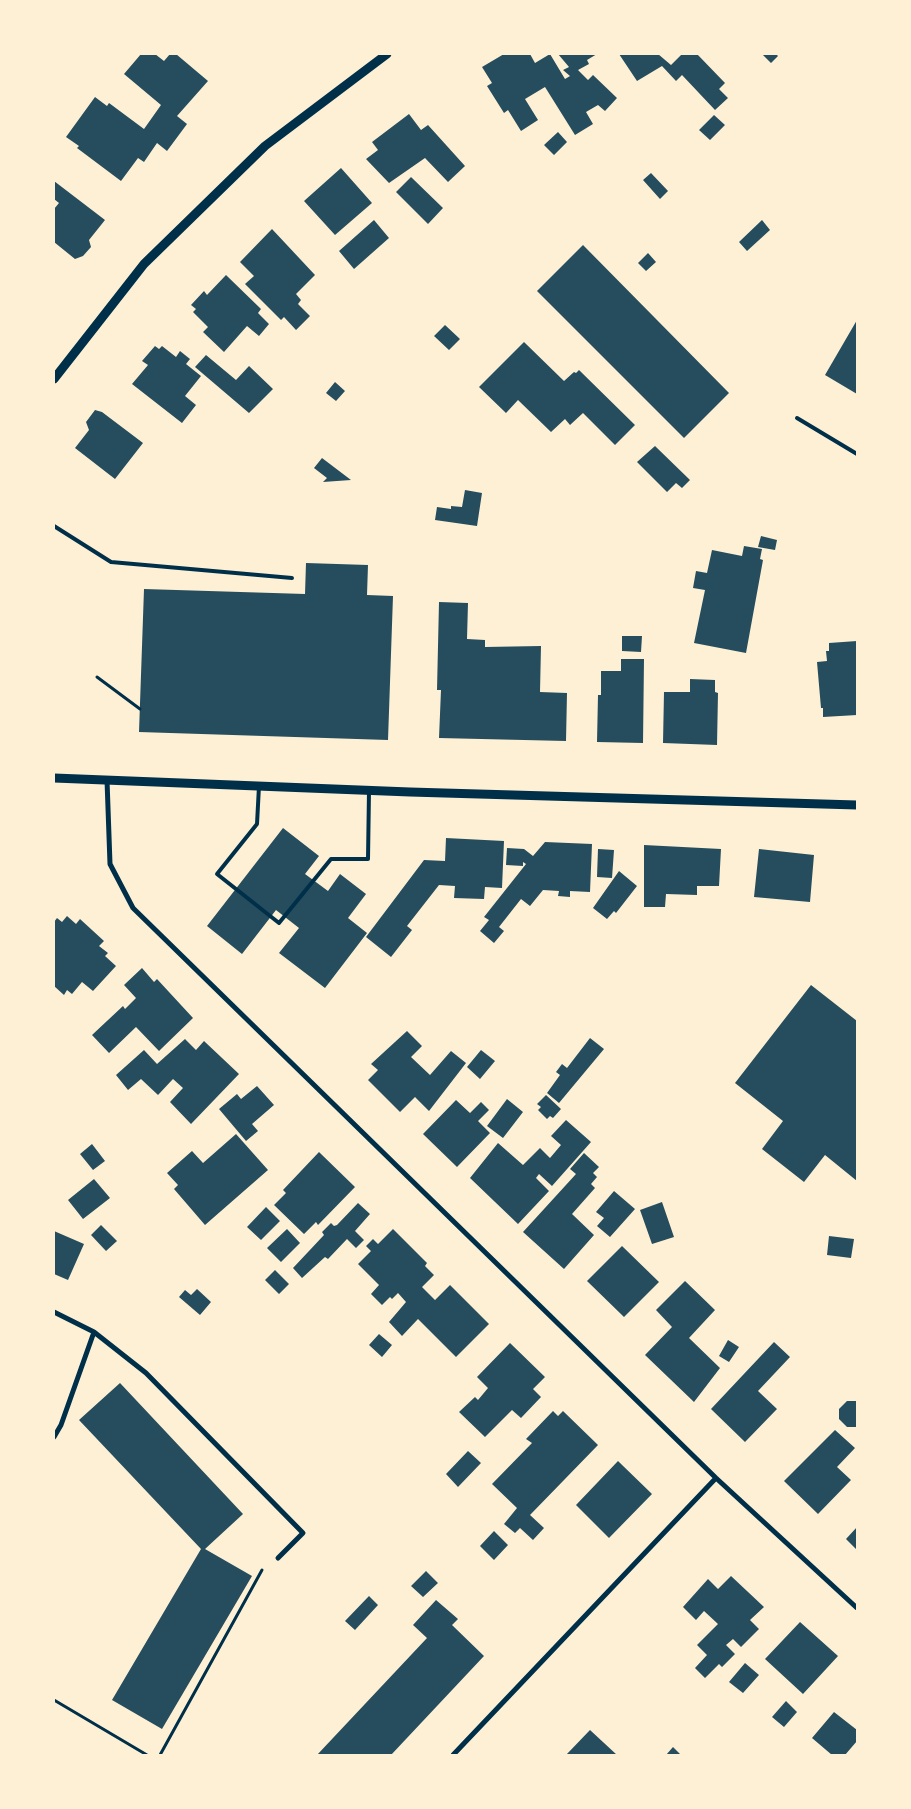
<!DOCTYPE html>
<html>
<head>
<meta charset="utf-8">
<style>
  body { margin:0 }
  #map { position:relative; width:911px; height:1809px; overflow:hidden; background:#fdf0d5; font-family:"Alegreya Sans",sans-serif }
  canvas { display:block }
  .frame { position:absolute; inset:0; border:55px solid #fdf0d5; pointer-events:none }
</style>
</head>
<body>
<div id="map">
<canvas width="911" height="1809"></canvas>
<div class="frame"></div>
</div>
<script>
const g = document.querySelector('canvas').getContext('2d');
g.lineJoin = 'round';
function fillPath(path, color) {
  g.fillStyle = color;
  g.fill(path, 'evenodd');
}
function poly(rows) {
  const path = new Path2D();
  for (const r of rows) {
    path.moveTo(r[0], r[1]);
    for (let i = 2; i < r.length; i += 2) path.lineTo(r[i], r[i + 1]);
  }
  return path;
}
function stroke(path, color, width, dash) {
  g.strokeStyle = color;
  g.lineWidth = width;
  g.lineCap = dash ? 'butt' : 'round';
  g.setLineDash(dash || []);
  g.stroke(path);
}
fillPath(poly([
  [141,54,155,54,164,61,170,54,176,54,208,81,177,116,187,124,167,151,157,143,144,162,138,158,121,181,77,148,79,146,66,137,95,97,107,106,109,103,144,129,161,105,124,74],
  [504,54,530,54,535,63,550,54,565,79,570,76,563,70,569,67,558,54,597,54,587,60,589,64,578,70,588,80,593,75,617,98,605,111,598,105,586,112,593,124,575,135,545,87,525,99,538,120,521,131,508,110,504,113,487,86,492,83,482,67],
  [619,54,658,54,671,65,682,54,697,54,725,83,719,89,728,98,715,110,682,75,676,81,662,66,637,81],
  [762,54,776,54,778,56,771,63],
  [409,114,421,130,428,125,465,166,448,182,425,158,389,183,366,159,378,150,372,142],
  [714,115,725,125,710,140,699,130],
  [558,132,567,142,554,155,544,145],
  [341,168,372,203,335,235,304,201],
  [651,173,668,191,660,199,643,180],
  [411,177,443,208,428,224,396,192],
  [54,181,105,220,89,240,91,247,83,256,75,259,54,242,54,209,59,203,54,199],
  [374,220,389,238,354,269,339,251],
  [762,220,770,230,747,251,739,242],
  [272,229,315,275,296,294,301,300,298,304,310,316,296,330,284,317,281,320,245,284,254,276,240,262],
  [583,245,729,393,684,438,537,291],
  [648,253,656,262,646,271,638,263],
  [226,275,261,309,258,313,269,324,259,336,247,326,224,352,203,332,208,327,193,312,196,309,191,305,204,291,207,295],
  [857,320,857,394,825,375],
  [445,325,460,339,449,350,434,336],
  [524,342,564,381,574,372,576,373,579,370,635,425,615,445,583,413,570,425,565,419,551,432,518,400,506,413,479,387],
  [155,346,159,349,162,346,176,357,180,351,190,359,186,364,201,376,185,396,196,405,182,423,132,384,148,365,142,361],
  [206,355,236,380,249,366,273,389,249,413,195,367],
  [335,382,345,391,336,401,326,393],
  [95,410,102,412,143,443,115,479,75,448,89,430,86,422],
  [655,446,690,480,682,488,676,483,667,492,637,462],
  [322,458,351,480,323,482,327,478,314,468],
  [465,490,482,493,477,526,435,520,437,507,451,509,451,506,462,507],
  [761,536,777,540,775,550,758,547],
  [744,546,762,549,760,559,763,560,746,653,694,643,705,590,693,588,696,571,707,573,712,550,742,556],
  [306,563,368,565,367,595,393,596,388,740,139,732,144,589,305,594],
  [439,602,468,603,467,639,485,640,485,647,541,646,540,692,567,693,566,741,439,738,441,690,437,690],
  [622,636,642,636,641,652,622,651],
  [857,641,857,715,823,717,823,708,821,708,817,662,827,661,826,651,829,651,829,643],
  [621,659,644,659,643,743,597,742,598,695,601,695,601,671,621,671],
  [690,679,715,680,715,692,718,693,717,745,663,743,664,692,690,692],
  [283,828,319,856,305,874,328,891,340,874,366,894,348,918,367,933,325,988,279,953,299,928,276,910,242,954,207,926],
  [446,838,504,841,502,888,485,887,484,899,454,898,455,886,439,885,407,926,412,930,391,957,366,937,424,860,445,861],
  [545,842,592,844,590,892,570,891,570,897,558,896,559,891,543,890,530,906,521,899,499,927,504,931,494,943,480,931,489,920,484,917,526,864,523,862,523,866,506,865,507,848,524,849,533,856],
  [644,845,721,849,719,886,697,886,697,895,666,894,665,907,644,907],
  [598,849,614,850,612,878,597,877],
  [759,849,814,855,810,902,754,897],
  [619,871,637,886,616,913,614,911,607,919,593,908],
  [67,916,76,924,80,919,104,941,99,946,108,953,105,956,116,966,93,991,82,982,72,994,67,990,64,995,54,986,54,922,57,918,62,922],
  [142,968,154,982,157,979,193,1018,159,1051,136,1027,109,1053,92,1035,123,1006,125,1009,136,998,124,985],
  [811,985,857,1021,857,1181,825,1155,804,1182,762,1149,783,1121,735,1083],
  [407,1031,422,1046,411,1057,430,1075,451,1051,466,1063,429,1111,415,1097,400,1112,368,1080,378,1070,371,1064],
  [590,1038,604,1049,559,1103,547,1093,560,1075,556,1072,562,1064,567,1068],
  [185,1039,196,1050,204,1041,239,1074,191,1124,170,1102,183,1088,173,1079,158,1095,141,1079,128,1090,116,1075,144,1050,157,1064],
  [481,1050,495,1061,480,1079,467,1067],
  [257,1086,274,1105,252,1124,258,1131,246,1141,219,1109,237,1094,241,1099],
  [546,1095,561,1109,553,1118,550,1116,547,1119,538,1110,541,1107,537,1104],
  [507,1099,523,1112,503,1138,487,1126],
  [456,1100,470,1113,481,1102,489,1110,478,1121,490,1133,457,1167,423,1134],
  [566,1120,591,1142,552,1186,539,1174,536,1178,549,1191,518,1224,470,1178,498,1143,523,1165,540,1148,550,1158,561,1145,551,1136],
  [236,1134,268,1170,205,1225,174,1189,178,1185,167,1173,192,1151,203,1163],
  [92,1144,105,1161,93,1170,80,1154],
  [319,1152,355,1187,318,1225,316,1222,304,1234,274,1205,286,1193,283,1190],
  [584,1153,599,1167,593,1173,597,1177,591,1184,595,1188,572,1214,594,1235,564,1269,523,1232,576,1174,570,1169],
  [94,1179,110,1198,83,1219,68,1200],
  [614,1191,635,1209,610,1237,597,1226,604,1218,596,1212],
  [662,1202,674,1237,652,1244,640,1210],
  [358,1203,370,1214,355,1231,364,1240,356,1248,347,1239,328,1259,325,1257,302,1278,293,1268,324,1235,322,1232,331,1223,334,1226,337,1225],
  [266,1207,280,1221,261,1240,247,1227],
  [101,1225,117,1241,106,1251,91,1235],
  [287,1229,300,1243,281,1262,267,1248],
  [393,1229,427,1263,425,1266,434,1275,422,1287,435,1300,450,1285,489,1324,456,1357,418,1319,402,1336,389,1322,406,1302,398,1293,392,1299,390,1297,382,1305,371,1294,379,1285,358,1264,371,1251,366,1246,373,1239,378,1244],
  [54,1231,84,1244,68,1280,54,1274],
  [829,1236,854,1239,851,1258,827,1255],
  [622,1246,659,1282,624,1317,587,1281],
  [275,1270,289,1284,279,1294,265,1280],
  [685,1281,715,1310,689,1338,720,1368,694,1402,645,1355,672,1327,656,1310],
  [197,1289,211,1302,200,1315,179,1297,185,1290,191,1295],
  [379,1334,392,1345,382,1357,369,1345],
  [728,1340,739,1347,729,1362,719,1356],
  [774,1342,790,1357,758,1391,777,1409,745,1442,711,1409],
  [510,1343,545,1377,533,1389,541,1397,521,1418,512,1410,485,1437,459,1412,475,1397,478,1400,488,1388,477,1377],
  [120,1383,243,1514,205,1549,252,1576,162,1729,112,1700,201,1549,79,1420],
  [847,1401,857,1401,857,1427,847,1427,839,1419,839,1409],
  [553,1411,558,1416,563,1411,598,1445,530,1515,544,1528,533,1540,520,1528,515,1533,504,1524,517,1508,492,1484,532,1443,526,1439],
  [835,1430,855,1448,837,1467,851,1480,818,1514,784,1481],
  [468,1451,481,1463,458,1487,446,1474],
  [618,1461,652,1494,609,1538,576,1505],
  [857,1527,857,1550,846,1539],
  [494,1531,508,1545,494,1560,480,1546],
  [426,1571,438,1583,423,1597,411,1586],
  [731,1576,764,1607,750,1620,759,1629,741,1647,733,1639,726,1645,735,1654,722,1667,719,1664,705,1678,695,1668,707,1655,697,1645,718,1624,704,1611,696,1620,683,1607,708,1579,718,1589],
  [369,1596,378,1605,355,1630,345,1621],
  [436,1600,458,1619,452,1625,484,1656,391,1755,317,1755,427,1638,413,1625],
  [800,1622,838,1656,803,1694,765,1659],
  [745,1663,759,1675,743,1693,729,1682],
  [786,1701,797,1712,784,1727,772,1717],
  [834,1712,857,1730,857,1741,845,1755,832,1755,812,1738],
  [590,1730,617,1755,566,1755],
  [673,1747,681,1755,666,1755]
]), '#264d5e');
stroke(poly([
  [97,677,140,709],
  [54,1700,147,1755],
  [160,1755,262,1570]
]), '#003049', 3);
stroke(poly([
  [797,418,857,454],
  [54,526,111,562,292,578],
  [259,786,257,824,217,874,279,923,331,859,368,859,369,791]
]), '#003049', 4);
stroke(poly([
  [107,780,110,864,133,908,716,1478,857,1608],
  [54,1312,94,1332,146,1373,303,1533,278,1558],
  [54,1437,61,1425,94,1332],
  [453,1755,716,1478]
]), '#003049', 5);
stroke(poly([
  [54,379,144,264,265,146,387,54],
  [54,778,410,792,857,805]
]), '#003049', 9);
</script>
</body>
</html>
